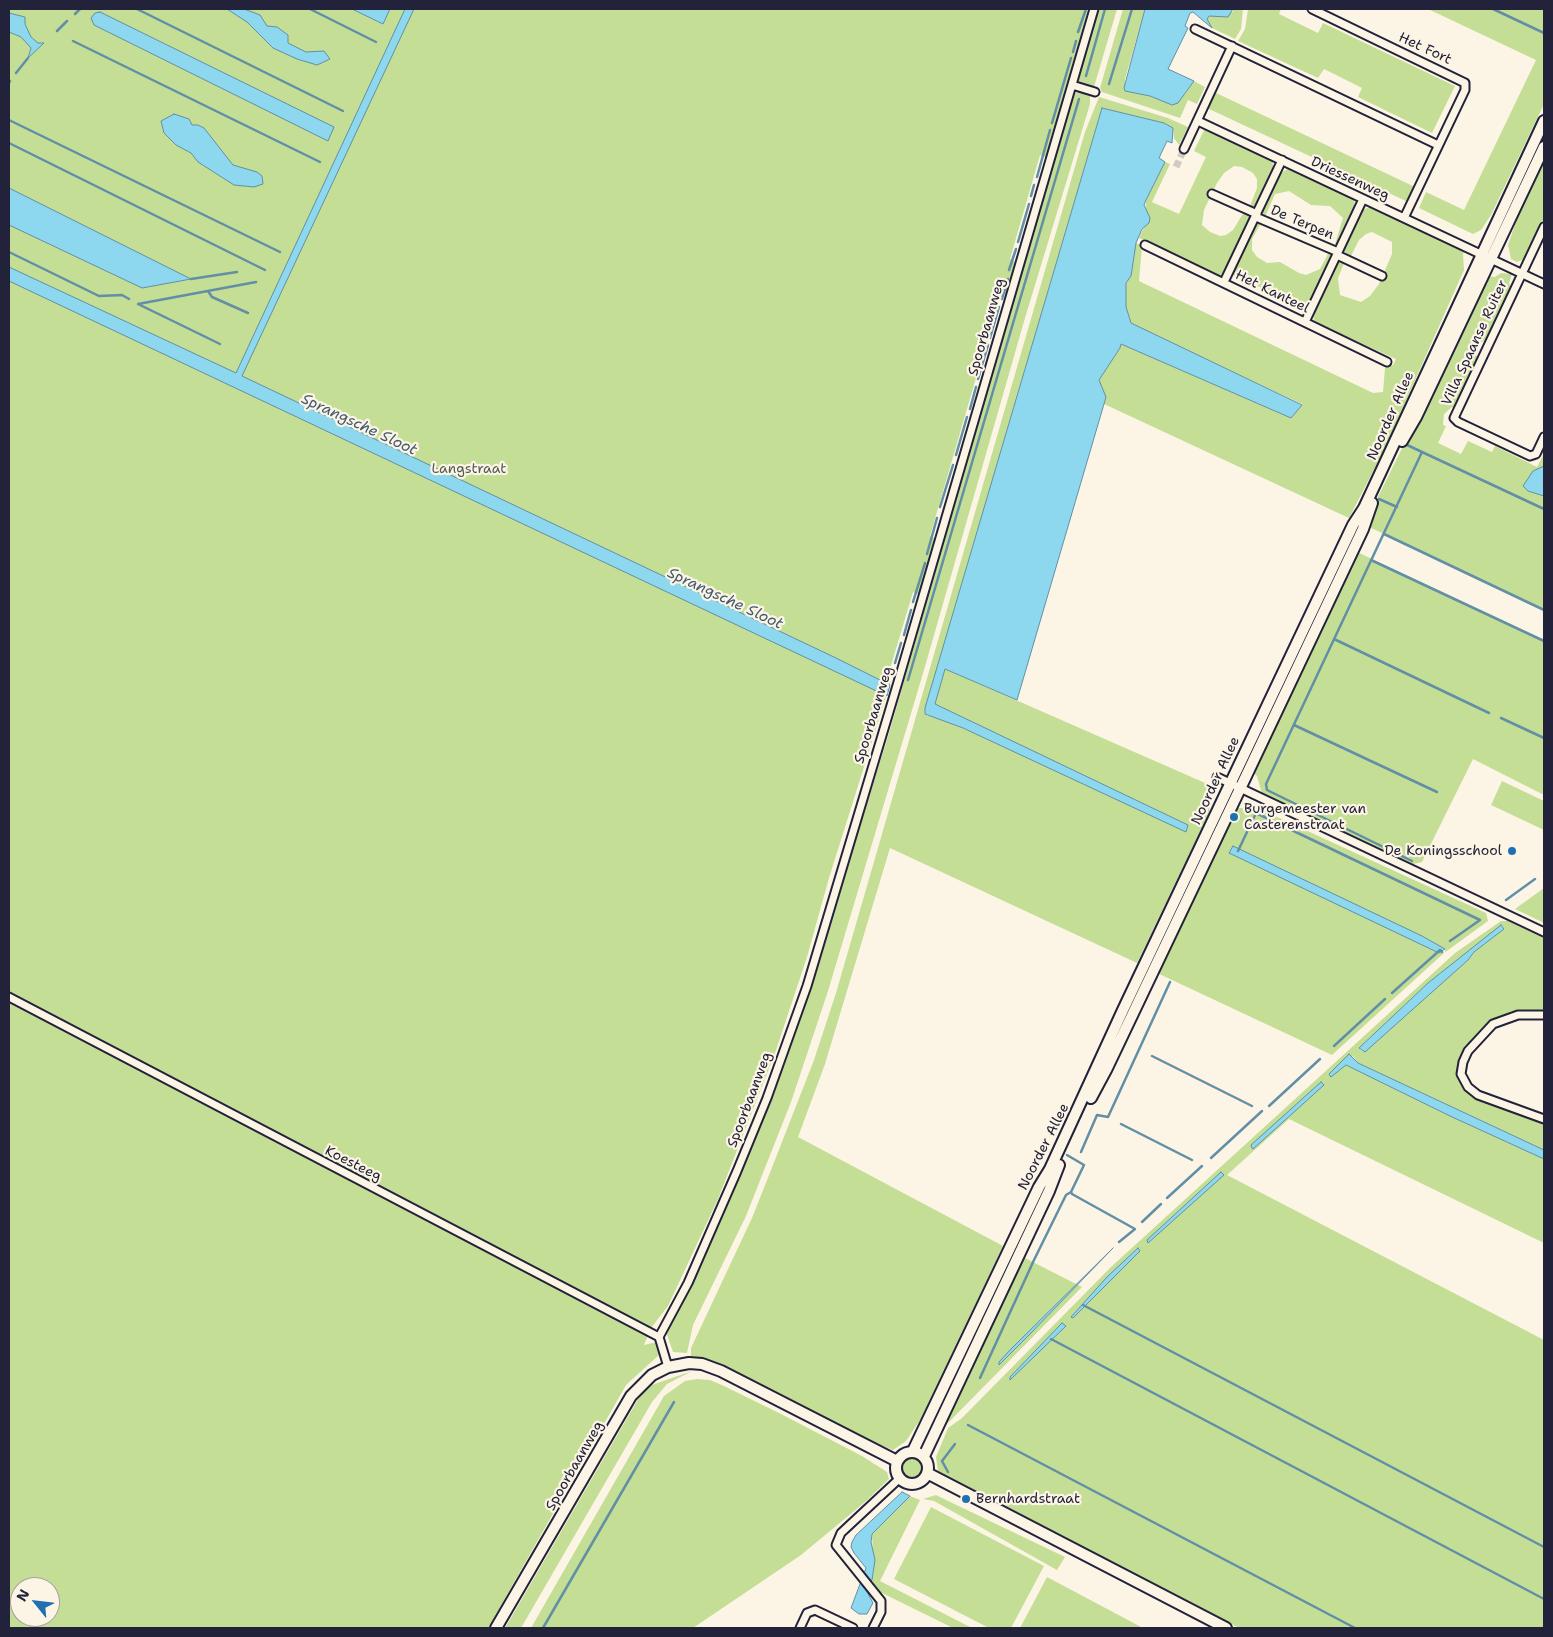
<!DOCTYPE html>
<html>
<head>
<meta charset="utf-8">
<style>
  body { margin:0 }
  #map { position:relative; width:1553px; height:1637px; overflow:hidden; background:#fcf5e5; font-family:"Shantell Sans",sans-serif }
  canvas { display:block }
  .frame { position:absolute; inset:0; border:10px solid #22223b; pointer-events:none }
  .north { position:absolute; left:10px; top:1577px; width:50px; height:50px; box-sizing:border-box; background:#fcf5e5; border:1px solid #a5a1a1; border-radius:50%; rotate:299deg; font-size:14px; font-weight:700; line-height:20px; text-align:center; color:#22223b }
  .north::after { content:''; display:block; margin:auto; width:18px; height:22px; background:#1f6fb2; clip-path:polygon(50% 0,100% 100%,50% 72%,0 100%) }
</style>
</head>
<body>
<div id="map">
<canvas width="1553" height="1637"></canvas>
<div class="frame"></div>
<div class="north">N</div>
</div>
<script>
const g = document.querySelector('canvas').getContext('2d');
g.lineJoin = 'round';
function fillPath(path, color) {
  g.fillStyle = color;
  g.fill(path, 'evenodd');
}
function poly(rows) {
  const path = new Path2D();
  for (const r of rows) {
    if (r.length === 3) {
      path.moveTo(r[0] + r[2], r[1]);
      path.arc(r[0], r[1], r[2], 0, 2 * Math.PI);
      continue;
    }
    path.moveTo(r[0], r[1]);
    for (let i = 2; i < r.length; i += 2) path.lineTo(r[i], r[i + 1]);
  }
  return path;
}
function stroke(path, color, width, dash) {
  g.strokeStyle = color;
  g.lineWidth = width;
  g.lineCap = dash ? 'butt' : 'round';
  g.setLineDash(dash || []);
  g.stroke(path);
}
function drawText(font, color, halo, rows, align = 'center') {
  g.font = font + ' "Shantell Sans",sans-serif';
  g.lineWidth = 4.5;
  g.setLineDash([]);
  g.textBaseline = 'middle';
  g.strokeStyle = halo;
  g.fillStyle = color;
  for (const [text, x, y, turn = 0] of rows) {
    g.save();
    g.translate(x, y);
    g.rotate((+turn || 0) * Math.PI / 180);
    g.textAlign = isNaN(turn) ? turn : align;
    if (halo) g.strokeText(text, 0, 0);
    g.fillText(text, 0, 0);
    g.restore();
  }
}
fillPath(poly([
  [9,9,1084,9,1090,12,1047,158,1040,155,1010,259,1017,263,1008,295,1001,292,930,536,936,539,920,595,913,592,887,679,891,681,829,878,807,957,775,1053,718,1199,668,1306,651,1328,644,1345,657,1342,660,1348,659,1355,626,1385,488,1628,9,1628],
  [20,1587,50,1587,50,1617,20,1617],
  [1098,9,1117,9,1094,87,1078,83,1079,73],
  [1123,9,1145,9,1125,79,1125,91,1150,96,1172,105,1185,94,1194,81,1205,87,1197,104,1188,100,1180,118,1102,92,1100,88],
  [1233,9,1243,9,1241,29,1235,39,1212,28,1207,19,1209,16,1233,12],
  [1248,9,1281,9,1279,14,1318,33,1323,23,1455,86,1432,133,1358,97,1362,88,1324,69,1318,78,1238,41,1245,29],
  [1428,9,1544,10,1544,104,1491,215,1481,230,1473,234,1419,208,1426,192,1464,210,1536,60],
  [1085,92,1090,95,1090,104,1025,318,924,670,828,991,791,1102,746,1216,693,1325,687,1353,673,1352,665,1329,706,1253,764,1115,815,968,890,730,1058,143,1075,93],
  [1214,92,1415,187,1408,202,1207,108],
  [1099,97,1168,118,1188,127,1179,145,1174,138,1173,128,1164,123,1102,108,929,696,927,716,933,716,963,728,1186,831,1187,825,938,707,935,704,935,698,945,669,1212,786,1213,793,1208,815,1137,963,890,848,825,1064,798,1137,1003,1246,920,1420,906,1441,893,1450,861,1437,715,1363,691,1357,691,1348,752,1218,773,1165,814,1060,836,993,1085,132],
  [1205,128,1272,161,1274,168,1256,207,1250,206,1257,188,1257,179,1253,173,1242,167,1234,166,1224,173,1217,183,1204,210,1202,225,1210,232,1220,236,1226,235,1233,230,1244,212,1251,215,1225,271,1220,276,1139,238,1145,225,1146,200,1165,162,1170,164,1152,202,1179,214,1206,157,1194,151],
  [1544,161,1544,219,1525,259,1517,262,1511,259,1508,245,1517,219],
  [1289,168,1354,199,1355,208,1339,245,1335,244,1343,218,1330,206,1311,205,1289,191,1275,194,1265,217,1262,213,1278,175],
  [1370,207,1465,250,1463,254,1464,270,1384,450,1349,518,1104,404,1105,397,1099,380,1120,348,1121,344,1291,418,1302,404,1131,324,1126,307,1126,283,1131,276,1136,243,1142,246,1139,281,1373,393,1383,392,1385,368,1393,365,1396,359,1314,322,1313,313,1340,259,1345,261,1338,278,1340,295,1361,302,1370,296,1379,284,1392,254,1392,242,1372,232,1366,234,1359,240,1351,256,1343,251,1362,210],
  [1256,222,1261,223,1252,239,1252,250,1257,257,1267,263,1280,262,1299,273,1306,275,1320,269,1329,252,1333,254,1308,309,1231,274],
  [1501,273,1512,274,1509,283,1511,287,1487,339,1478,344,1476,356,1479,357,1454,409,1452,407,1444,414,1443,425,1446,426,1438,443,1461,454,1468,441,1492,452,1495,446,1537,467,1544,453,1544,466,1523,486,1528,491,1544,496,1544,609,1367,526,1378,497,1487,276,1495,277],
  [1355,551,1544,640,1544,795,1473,759,1422,862,1413,864,1262,794,1257,776,1251,771],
  [1502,781,1544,801,1544,830,1491,805],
  [1251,805,1486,913,1488,921,1444,953,1332,1055,1155,972,1235,808,1244,808],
  [1233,847,1445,949,1445,953,1439,953,1406,937],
  [1544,888,1544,923,1515,909],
  [1501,921,1508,921,1544,938,1544,1012,1512,1011,1490,1022,1477,1034,1466,1048,1460,1061,1459,1077,1471,1095,1544,1122,1544,1150,1358,1063,1353,1056,1334,1074,1346,1065,1450,1116,1544,1159,1544,1243,1289,1119,1227,1175,1544,1340,1544,1628,1239,1628,938,1471,936,1457,948,1428,962,1418,1111,1267,1455,953],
  [1502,925,1504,929,1474,952,1468,960,1362,1051,1359,1048,1428,983],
  [1021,1256,1082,1287,945,1426,939,1429],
  [692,1371,667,1384,652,1402,521,1628,505,1628,640,1396,649,1386],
  [697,1379,710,1380,724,1386,779,1413,862,1456,887,1472,889,1479,865,1502,801,1555,693,1628,531,1628,664,1396,685,1381],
  [912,1467,10],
  [936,1495,944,1499,1065,1557,1057,1570,934,1501,923,1499],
  [910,1496,920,1500,880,1581,972,1628,953,1628,878,1591,872,1580,874,1570,872,1534],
  [931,1507,1044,1566,1011,1628,989,1628,894,1579],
  [1047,1577,1143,1628,1020,1628]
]), '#c4de95');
const water = poly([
  [227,9,244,9,260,15,267,26,277,27,288,35,288,43,306,52,324,51,330,59,317,65,297,59,273,48,247,22,227,9],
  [352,9,390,9,383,24,352,9],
  [405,9,414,9,242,376,836,658,890,685,887,696,9,281,9,267,236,373,405,9],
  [1145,9,1233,9,1228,17,1209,16,1207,19,1212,28,1193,12,1190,13,1185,26,1188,28,1168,69,1194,81,1178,103,1172,105,1150,96,1125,91,1124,88,1145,9],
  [100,12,334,127,328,141,94,25,91,18,95,13,100,12],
  [9,13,25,17,25,24,31,37,38,43,44,43,28,58,31,48,21,37,9,32,9,13],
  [1102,108,1164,123,1173,128,1172,143,1167,141,1159,158,1165,162,1146,200,1144,205,1150,218,1149,223,1142,229,1136,243,1131,276,1126,283,1126,307,1131,323,1302,405,1291,418,1121,344,1120,348,1099,380,1106,397,1104,404,1017,700,945,669,935,704,1188,825,1186,832,963,728,925,714,925,708,1102,108],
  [174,114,189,119,192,125,198,125,204,128,233,165,257,172,262,176,263,184,254,187,234,185,198,162,191,153,176,145,164,133,161,121,174,114],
  [9,188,191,279,142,288,9,225,9,188],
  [1544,466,1544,496,1528,491,1523,486,1533,471,1544,466],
  [1233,846,1422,936,1445,949,1439,953,1229,853,1233,846],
  [1501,925,1504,929,1474,952,1468,960,1365,1052,1359,1048,1428,983,1501,925],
  [1349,1054,1358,1063,1544,1150,1544,1159,1450,1116,1346,1065,1331,1077,1330,1076,1329,1074,1349,1054],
  [1321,1082,1324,1085,1253,1149,1252,1148,1251,1145,1321,1082],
  [1221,1172,1224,1175,1148,1243,1147,1240,1221,1172],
  [1113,1248,1030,1334,999,1365,999,1362,1011,1349,1113,1248],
  [1138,1248,1140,1251,1073,1318,1071,1317,1107,1277,1138,1248],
  [1062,1323,1066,1326,1010,1380,1010,1377,1062,1323],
  [902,1492,910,1496,872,1534,871,1542,875,1560,872,1580,866,1590,873,1603,867,1614,859,1614,851,1608,866,1568,854,1553,851,1547,852,1542,856,1535,902,1492]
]);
fillPath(water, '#8dd8ee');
stroke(water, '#628fa6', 1);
stroke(poly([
  [137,9,343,111],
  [310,9,376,42],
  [1493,9,1544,33],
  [75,14,80,9],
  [57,31,67,21],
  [1078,32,1086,9],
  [73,41,320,162],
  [1073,52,1076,41],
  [16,73,28,58],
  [1086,76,1105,9],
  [9,83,10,81],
  [1109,84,1132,9],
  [9,120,280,252],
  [1052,123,1071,58],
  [9,143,265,270],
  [1037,177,1050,130],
  [1031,196,1034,185],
  [1018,242,1029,204],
  [9,252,99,296,122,295,129,299],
  [1009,270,1016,249],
  [191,279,237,272],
  [208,291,212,297,248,313],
  [1002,299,1008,279],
  [990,338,999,307],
  [220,344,138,304,256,282],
  [978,379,988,345],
  [970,409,976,387],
  [1405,444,1422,452],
  [956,455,967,417],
  [1379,499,1397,507],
  [940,507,953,465],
  [1384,534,1544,610],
  [927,554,937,518],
  [1371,560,1544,641],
  [913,602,925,563],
  [904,635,911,610],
  [1334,639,1489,713],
  [895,663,901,643],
  [908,680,1079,99],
  [1501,718,1544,738],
  [1294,725,1437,792],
  [1238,851,1256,813,1480,920,1450,941],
  [1412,861,1267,790,1266,784,1422,452,1544,509],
  [1506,900,1535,879],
  [1392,993,1440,950,1442,952],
  [1334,1046,1385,999],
  [1152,1056,1252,1106],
  [1269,1106,1320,1059],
  [1121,1124,1192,1160],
  [1081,1152,1097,1115,1108,1117,1170,982],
  [1067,1155,1084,1165,1071,1192,1072,1194,1135,1229,1119,1242],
  [1211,1158,1262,1111],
  [1167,1198,1202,1166],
  [1142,1222,1161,1204],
  [1083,1305,1544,1547],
  [1051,1339,1544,1599],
  [980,1378,1034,1260,1066,1195,1071,1192],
  [968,1425,1355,1628],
  [948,1472,942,1461,955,1444],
  [543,1628,674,1402]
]), '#628fa6', 2.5);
stroke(poly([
  [1176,167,1184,149]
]), '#d0cbc3', 7, [7, 3.5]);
const street = poly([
  [1312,9,1465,83,1465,90,1404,218],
  [1195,29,1438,145],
  [1072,85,1095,92],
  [1198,121,1544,284],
  [1184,149,1232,46],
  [1212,194,1257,214],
  [1256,217,1338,252],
  [1544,227,1454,418,1458,422,1530,456,1536,454,1544,437],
  [1145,245,1387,362],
  [1337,255,1382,276],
  [1224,282,1282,160],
  [1305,322,1363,199],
  [1217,777,1544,932],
  [9,997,659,1337,668,1367],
  [1544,1015,1518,1015,1493,1024,1468,1051,1463,1062,1461,1074,1468,1087,1478,1095,1544,1119],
  [659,1337,688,1283,737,1171,767,1098,807,986,898,682,1094,9],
  [800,1628,807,1613,815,1610,853,1628],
  [873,1628,881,1612,881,1601,836,1545,841,1533,900,1478]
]);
const secondary = poly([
  [1402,441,1416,417,1544,147],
  [1091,1098,1106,1070,1247,774,1363,529,1372,503],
  [913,1451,1039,1187,1050,1169,1123,1010,1353,525,1364,508,1544,121],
  [912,1468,16],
  [924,1456,1049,1191,1059,1165],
  [927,1473,1226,1628],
  [496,1628,631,1396,652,1375,668,1367,689,1363,702,1364,721,1371,897,1461]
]);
stroke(street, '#22223b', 11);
stroke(secondary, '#22223b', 14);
stroke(street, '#fcf5e5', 7);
stroke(secondary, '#fcf5e5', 10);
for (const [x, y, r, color] of [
  [1234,817,5,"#1f6fb2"],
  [1512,851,5,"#1f6fb2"],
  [966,1499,5,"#1f6fb2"]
]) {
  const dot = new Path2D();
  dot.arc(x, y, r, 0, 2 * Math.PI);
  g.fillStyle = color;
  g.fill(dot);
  stroke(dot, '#fcf5e5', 2);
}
drawText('14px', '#22223b', '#fcf5e5', [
  ["Het Fort",1425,49,25],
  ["Driessenweg",1350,179,25],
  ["De Terpen",1302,223,23],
  ["Het Kanteel",1272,292,26],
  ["Spoorbaanweg",987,327,-74],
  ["Villa Spaanse Ruiter",1475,343,-65],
  ["Noorder Allee",1391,416,-66],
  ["Spoorbaanweg",874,715,-73],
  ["Noorder Allee",1216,781,-65],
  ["Spoorbaanweg",750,1100,-69],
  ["Noorder Allee",1044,1147,-63],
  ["Koesteeg",353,1164,27],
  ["Spoorbaanweg",575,1466,-60]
]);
drawText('14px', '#535a56', '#fcf5e5', [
  ["Langstraat",469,469]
]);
drawText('14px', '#22223b', '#fcf5e5', [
  ["Burgemeester van",1244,809],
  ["Casterenstraat",1244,825],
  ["De Koningsschool",1502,851,"right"],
  ["Bernhardstraat",976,1499]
], 'left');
drawText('italic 15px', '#425971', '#fcf5e5', [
  ["Sprangsche Sloot",359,425,25],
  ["Sprangsche Sloot",725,599,25]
]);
</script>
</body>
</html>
